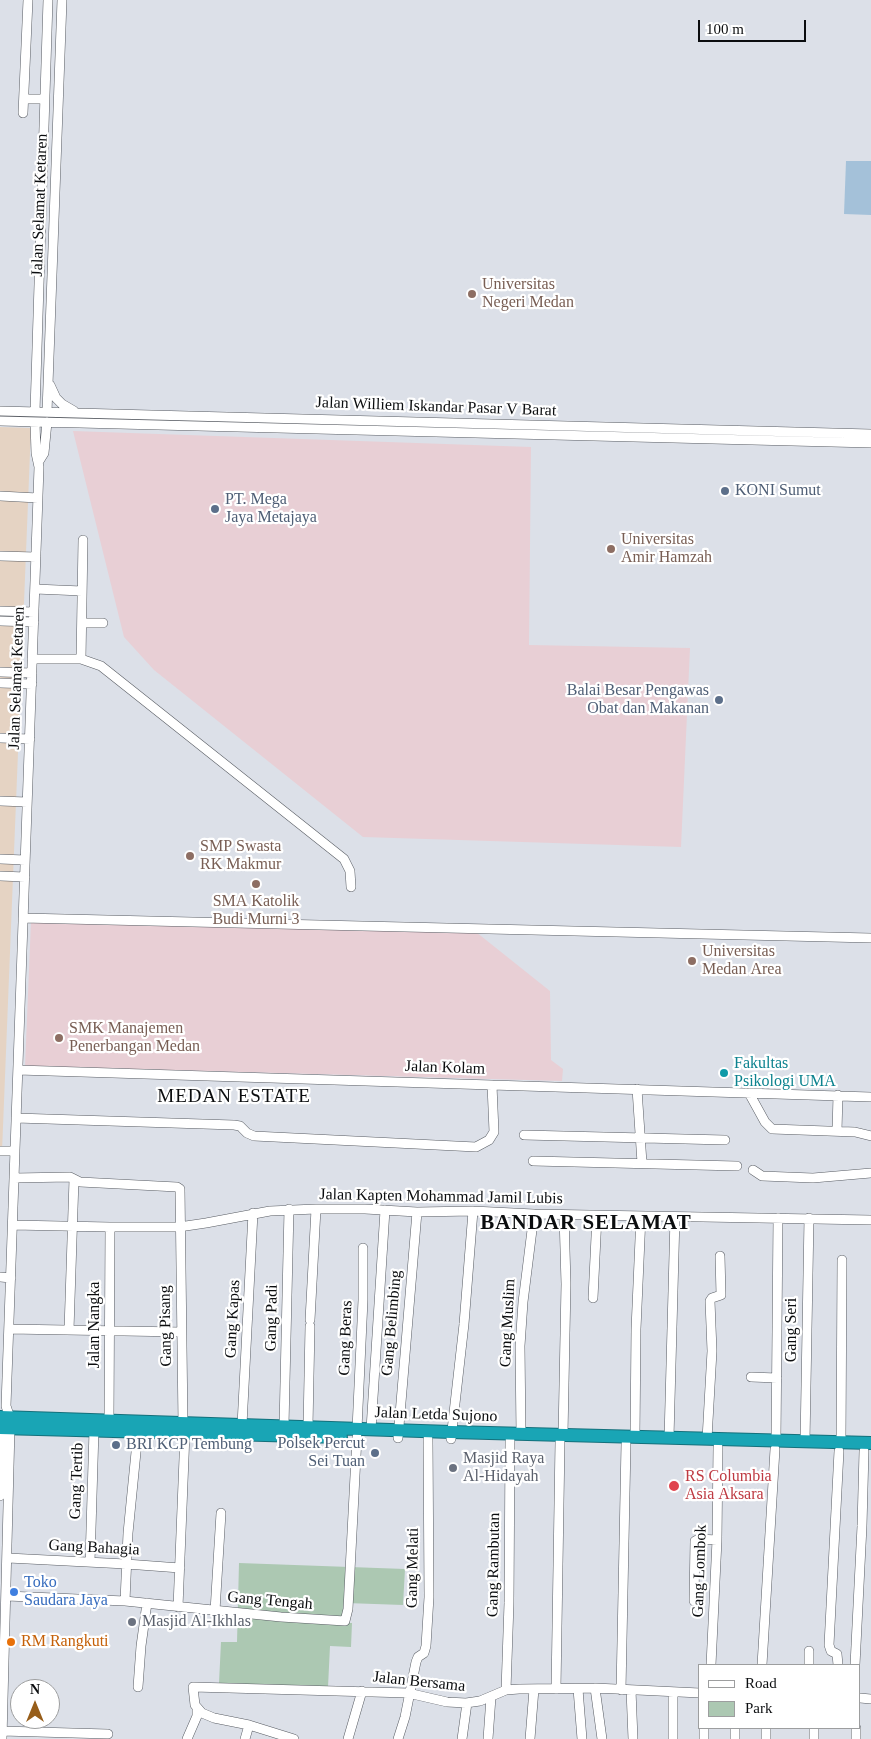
<!DOCTYPE html>
<html>
<head>
<meta charset="utf-8">
<style>
  body { margin:0 }
  #map { position:relative; width:871px; height:1739px; overflow:hidden; background:#dce0e8; font-family:"Times New Roman",serif }
  canvas { display:block }
  .legend { position:absolute; left:698px; top:1664px; width:162px; height:65px; box-sizing:border-box; background:#fff; border:1px solid #9d9e9f; margin:0; padding:6px 9px; list-style:none; font-size:15px; color:#0b0d0f }
  .legend li { display:flex; align-items:center; gap:10px; height:25px }
  .legend b { width:25px; border:1px solid #9d9e9f }
  .north { position:absolute; left:10px; top:1679px; width:50px; height:50px; box-sizing:border-box; background:#fff; border:1px solid #9d9e9f; border-radius:50%; rotate:0deg; font-size:14px; font-weight:700; line-height:20px; text-align:center; color:#0b0d0f }
  .north::after { content:''; display:block; margin:auto; width:18px; height:22px; background:#975e1b; clip-path:polygon(50% 0,100% 100%,50% 72%,0 100%) }
  .scale { position:absolute; left:698px; top:20px; width:108px; height:22px; box-sizing:border-box; border:2px solid #0b0d0f; border-top:0; padding-left:6px; font-size:15px; line-height:18px; white-space:nowrap; color:#0b0d0f; -webkit-text-stroke:4px #fff; paint-order:stroke }
</style>
</head>
<body>
<div id="map">
<canvas width="871" height="1739"></canvas>
<ul class="legend">
<li><b style="height:6px;background:#fff"></b>Road</li>
<li><b style="height:14px;background:#acc8b2"></b>Park</li>
</ul>
<div class="north">N</div>
<div class="scale">100 m</div>
</div>
<script>
const g = document.querySelector('canvas').getContext('2d');
g.lineJoin = 'round';
function fillPath(path, color) {
  g.fillStyle = color;
  g.fill(path, 'evenodd');
}
function poly(rows) {
  const path = new Path2D();
  for (const r of rows) {
    path.moveTo(r[0], r[1]);
    for (let i = 2; i < r.length; i += 2) path.lineTo(r[i], r[i + 1]);
  }
  return path;
}
function stroke(path, color, width, dash) {
  g.strokeStyle = color;
  g.lineWidth = width;
  g.lineCap = dash ? 'butt' : 'round';
  g.setLineDash(dash || []);
  g.stroke(path);
}
function drawText(font, color, halo, rows, align = 'center') {
  g.font = font + ' "Times New Roman",serif';
  g.lineWidth = 4.5;
  g.setLineDash([]);
  g.textBaseline = 'middle';
  g.strokeStyle = halo;
  g.fillStyle = color;
  for (const [text, x, y, turn = 0] of rows) {
    g.save();
    g.translate(x, y);
    g.rotate((+turn || 0) * Math.PI / 180);
    g.textAlign = isNaN(turn) ? turn : align;
    if (halo) g.strokeText(text, 0, 0);
    g.fillText(text, 0, 0);
    g.restore();
  }
}
fillPath(poly([
  [0,427,31,428,2,1152,0,1152]
]), '#e5d3c3');
fillPath(poly([
  [73,431,531,447,529,645,690,648,681,847,363,837,154,670,124,637],
  [31,921,476,932,550,991,551,1060,563,1069,562,1081,64,1067,25,1067]
]), '#e8cfd5');
fillPath(poly([
  [239,1563,405,1569,403,1605,346,1603,346,1623,352,1623,351,1647,330,1646,328,1687,219,1683,221,1642,237,1642]
]), '#acc8b2');
fillPath(poly([
  [846,161,871,161,871,215,844,214]
]), '#a4c1d9');
const minor = poly([
  [24,99,45,99],
  [23,113,28,0],
  [50,385,56,398,62,404,74,411],
  [0,411,871,434],
  [35,411,48,0],
  [47,412,62,0],
  [0,421,871,443],
  [39,461,44,453,47,422],
  [0,496,38,498],
  [0,556,36,557],
  [35,589,82,591],
  [0,611,34,612],
  [0,621,34,622],
  [82,623,103,623],
  [32,659,81,659,101,666,344,859,350,871,351,887],
  [81,659,83,540],
  [0,672,32,673],
  [0,683,32,684],
  [0,738,30,739],
  [0,801,27,802],
  [0,859,25,860],
  [0,876,25,877],
  [23,918,871,938],
  [18,1070,871,1097],
  [637,1089,642,1163],
  [749,1093,765,1122,772,1129,855,1132,871,1136],
  [16,1118,234,1125,240,1126,247,1133,254,1136,476,1147,489,1140,494,1132,492,1085],
  [837,1131,838,1095],
  [524,1135,725,1140],
  [0,1151,15,1151],
  [533,1161,737,1166],
  [753,1170,762,1176,813,1178,871,1173],
  [14,1178,70,1177,80,1182,177,1187,180,1189,183,1424],
  [13,1225,110,1227,179,1227,206,1223,270,1211,316,1209,365,1209,417,1212,473,1211,534,1214,871,1220],
  [0,1277,11,1278],
  [593,1298,597,1216],
  [310,1320,316,1209],
  [9,1329,181,1332],
  [69,1330,74,1179],
  [751,1377,777,1378],
  [109,1422,110,1227],
  [242,1425,253,1213],
  [284,1426,289,1209],
  [308,1427,310,1326],
  [357,1429,363,1300,363,1248],
  [371,1429,385,1210],
  [521,1434,520,1346,523,1302,534,1214],
  [563,1435,566,1284,564,1215],
  [635,1437,636,1329,641,1216],
  [398,1438,417,1212],
  [669,1438,675,1217],
  [451,1439,464,1324,473,1211],
  [707,1439,712,1351,710,1301,712,1298,721,1295,720,1256],
  [776,1441,778,1218],
  [805,1442,809,1218],
  [841,1443,842,1260],
  [0,1496,1,1423],
  [8,1558,126,1564,180,1568],
  [90,1562,94,1430],
  [7,1596,125,1601,281,1617,345,1621,348,1609,357,1437],
  [125,1601,128,1533,138,1432],
  [694,1601,695,1541,699,1539,717,1540],
  [178,1607,185,1433],
  [215,1611,221,1513],
  [711,1665,717,1540,718,1447],
  [762,1665,775,1449],
  [809,1665,809,1651],
  [838,1665,837,1654,831,1651,829,1645,839,1451],
  [855,1665,862,1526,864,1451],
  [138,1687,141,1646,147,1603],
  [595,1688,602,1739],
  [556,1689,560,1442],
  [578,1689,582,1739],
  [506,1690,509,1603,510,1441],
  [621,1690,626,1444],
  [631,1690,633,1739],
  [673,1692,673,1739],
  [860,1698,871,1699],
  [2,1731,108,1734],
  [2,1739,10,1428,10,1418,6,1406,39,467,36,453,35,422],
  [187,1739,197,1716,197,1709],
  [245,1739,249,1725],
  [294,1739,249,1725,214,1718,202,1713,195,1705,193,1687,408,1693,447,1702,466,1703,480,1701,506,1690,519,1689,595,1688,700,1693],
  [348,1739,362,1691],
  [398,1739,405,1717,416,1662,418,1657,424,1653,426,1646,429,1597,428,1439],
  [462,1739,467,1703],
  [488,1739,491,1697],
  [530,1739,534,1689],
  [704,1739,704,1728],
  [735,1739,735,1728],
  [766,1739,766,1728],
  [814,1739,814,1728],
  [856,1739,856,1728]
]);
const highway = poly([
  [0,1417,451,1432,871,1443],
  [0,1428,341,1437]
]);
stroke(minor, '#585c63', 10);
stroke(highway, '#14707b', 14);
stroke(minor, '#fff', 9);
stroke(highway, '#19a5b5', 12);
for (const [x, y, r, color] of [
  [472,294,5,"#8d6e63"],
  [725,491,5,"#5c6f8a"],
  [215,509,5,"#5c6f8a"],
  [611,549,5,"#8d6e63"],
  [719,700,5,"#5c6f8a"],
  [190,856,5,"#8d6e63"],
  [256,884,5,"#8d6e63"],
  [692,961,5,"#8d6e63"],
  [59,1038,5,"#8d6e63"],
  [724,1073,5,"#0f9aa8"],
  [116,1445,5,"#5c6f8a"],
  [375,1453,5,"#5c6f8a"],
  [453,1468,5,"#6b7280"],
  [674,1486,6,"#e0444e"],
  [14,1592,5,"#3f7fe0"],
  [132,1622,5,"#6b7280"],
  [11,1642,5,"#e8710a"]
]) {
  const dot = new Path2D();
  dot.arc(x, y, r, 0, 2 * Math.PI);
  g.fillStyle = color;
  g.fill(dot);
  stroke(dot, '#fff', 2);
}
drawText('16px', '#0b0d0f', '#fff', [
  ["Jalan Selamat Ketaren",40,205,-88],
  ["Jalan Williem Iskandar Pasar V Barat",436,407,2],
  ["Jalan Selamat Ketaren",17,678,-88],
  ["Jalan Kolam",445,1068,2],
  ["Jalan Kapten Mohammad Jamil Lubis",441,1197,1],
  ["Gang Padi",272,1318,-89],
  ["Gang Kapas",233,1319,-87],
  ["Gang Belimbing",392,1323,-85],
  ["Gang Muslim",508,1323,-87],
  ["Jalan Nangka",95,1325,-90],
  ["Gang Pisang",166,1326,-91],
  ["Gang Seri",792,1330,-90],
  ["Gang Beras",346,1338,-88],
  ["Jalan Letda Sujono",436,1415,2],
  ["Gang Tertib",77,1481,-88],
  ["Gang Bahagia",94,1548,3],
  ["Gang Rambutan",494,1565,-89],
  ["Gang Melati",413,1568,-89],
  ["Gang Lombok",700,1571,-88],
  ["Gang Tengah",270,1601,5],
  ["Jalan Bersama",419,1682,6]
]);
drawText('16px', '#785e54', '#fff', [
  ["Universitas",482,285],
  ["Negeri Medan",482,303],
  ["Universitas",621,540],
  ["Amir Hamzah",621,558],
  ["SMP Swasta",200,847],
  ["RK Makmur",200,865],
  ["SMA Katolik",256,902,"center"],
  ["Budi Murni 3",256,920,"center"],
  ["Universitas",702,952],
  ["Medan Area",702,970],
  ["SMK Manajemen",69,1029],
  ["Penerbangan Medan",69,1047]
], 'left');
drawText('16px', '#4e5e75', '#fff', [
  ["KONI Sumut",735,491],
  ["PT. Mega",225,500],
  ["Jaya Metajaya",225,518],
  ["Balai Besar Pengawas",709,691,"right"],
  ["Obat dan Makanan",709,709,"right"],
  ["Polsek Percut",365,1444,"right"],
  ["Sei Tuan",365,1462,"right"],
  ["BRI KCP Tembung",126,1445]
], 'left');
drawText('16px', '#0d838f', '#fff', [
  ["Fakultas",734,1064],
  ["Psikologi UMA",734,1082]
], 'left');
drawText('16px', '#5b616d', '#fff', [
  ["Masjid Raya",463,1459],
  ["Al-Hidayah",463,1477],
  ["Masjid Al-Ikhlas",142,1622]
], 'left');
drawText('16px', '#be3a42', '#fff', [
  ["RS Columbia",685,1477],
  ["Asia Aksara",685,1495]
], 'left');
drawText('16px', '#366cbe', '#fff', [
  ["Toko",24,1583],
  ["Saudara Jaya",24,1601]
], 'left');
drawText('16px', '#c56008', '#fff', [
  ["RM Rangkuti",21,1642]
], 'left');
g.letterSpacing = '1px';
drawText('19px', '#0b0d0f', '#fff', [
  ["MEDAN ESTATE",234,1097]
]);
g.letterSpacing = '0px';
g.letterSpacing = '1px';
drawText('bold 21px', '#0b0d0f', '#fff', [
  ["BANDAR SELAMAT",586,1224]
]);
g.letterSpacing = '0px';
</script>
</body>
</html>
